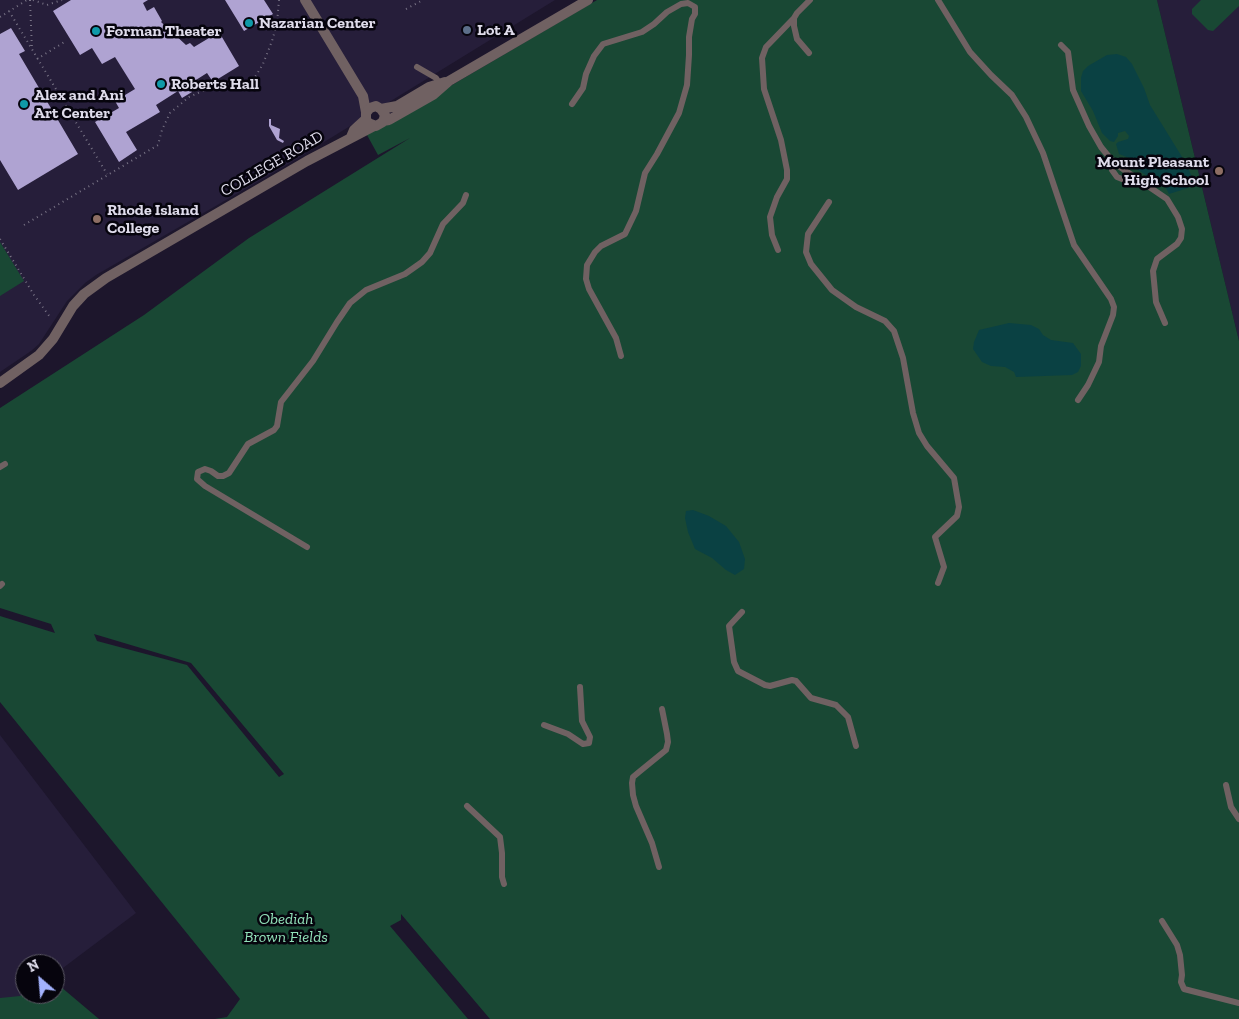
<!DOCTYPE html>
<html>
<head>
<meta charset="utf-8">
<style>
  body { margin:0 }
  #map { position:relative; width:1239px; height:1019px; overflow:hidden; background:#1d162c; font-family:"Zilla Slab",serif }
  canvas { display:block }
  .north { position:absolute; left:15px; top:954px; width:50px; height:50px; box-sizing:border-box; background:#06040d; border:1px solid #5d5a66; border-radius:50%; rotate:333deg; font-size:14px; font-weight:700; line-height:20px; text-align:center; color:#dfdceb }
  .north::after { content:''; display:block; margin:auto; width:18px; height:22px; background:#a3b2fd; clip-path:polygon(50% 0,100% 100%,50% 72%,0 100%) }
</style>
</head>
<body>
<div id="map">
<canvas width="1239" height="1019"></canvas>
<div class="north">N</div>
</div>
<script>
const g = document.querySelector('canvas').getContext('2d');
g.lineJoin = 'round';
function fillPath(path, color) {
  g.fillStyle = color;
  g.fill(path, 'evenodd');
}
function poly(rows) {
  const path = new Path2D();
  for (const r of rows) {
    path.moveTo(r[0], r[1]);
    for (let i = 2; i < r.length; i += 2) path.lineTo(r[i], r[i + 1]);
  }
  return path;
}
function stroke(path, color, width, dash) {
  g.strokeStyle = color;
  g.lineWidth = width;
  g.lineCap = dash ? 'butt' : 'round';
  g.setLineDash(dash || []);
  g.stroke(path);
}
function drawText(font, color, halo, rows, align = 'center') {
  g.font = font + ' "Zilla Slab",serif';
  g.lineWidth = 5;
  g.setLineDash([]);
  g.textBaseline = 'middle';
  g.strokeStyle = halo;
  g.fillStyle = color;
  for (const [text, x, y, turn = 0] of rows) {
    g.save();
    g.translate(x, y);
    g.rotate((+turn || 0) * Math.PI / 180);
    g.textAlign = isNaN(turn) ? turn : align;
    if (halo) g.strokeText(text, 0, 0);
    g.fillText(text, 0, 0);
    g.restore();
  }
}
fillPath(poly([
  [0,0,555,0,290,163,96,275,85,283,67,301,39,344,31,351,0,372],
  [1157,0,1239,0,1239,341],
  [0,735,136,913,55,974,55,964,25,964,25,994,0,1016]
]), '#261e3a');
fillPath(poly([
  [597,0,1157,0,1239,341,1239,1019,490,1019,401,914,401,920,390,926,468,1019,215,1019,227,1017,240,999,0,702,0,616,55,633,51,624,0,608,0,408,144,315,249,238,410,138,378,155,367,135,377,129],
  [94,634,191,663,284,774,279,777,187,665,97,641],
  [1201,0,1239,0,1239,6,1213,31,1208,30,1192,14,1192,9],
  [0,242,24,281,0,296],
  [55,986,61,987,99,1019,0,1019,0,998,20,996,25,992,25,994,55,994]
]), '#194834');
fillPath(poly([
  [1117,54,1126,57,1132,64,1144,88,1150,105,1187,165,1193,180,1192,184,1188,188,1169,194,1166,188,1135,168,1129,158,1119,154,1116,144,1118,142,1128,139,1129,136,1125,131,1118,133,1118,136,1114,142,1110,141,1102,133,1093,111,1081,91,1081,78,1083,71,1088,66,1107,55],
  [1009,323,1031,325,1039,329,1043,335,1051,340,1073,343,1081,354,1081,366,1078,372,1072,375,1016,377,1014,372,1005,367,991,366,982,362,973,349,974,342,979,330],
  [693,510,709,516,726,526,739,542,745,559,744,569,735,575,726,570,712,558,695,549,688,532,685,518,686,511]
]), '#0a4143');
fillPath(poly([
  [71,0,148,0,143,3,147,11,154,7,162,21,161,22,186,45,190,43,194,47,219,32,239,66,213,82,207,73,188,85,192,92,182,98,178,91,156,105,160,112,126,132,137,150,119,162,95,122,119,108,115,101,135,89,115,57,102,64,92,48,80,55,53,11],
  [225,0,264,0,273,14,244,31],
  [11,28,25,51,19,54,78,154,18,190,0,160,0,34],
  [269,119,271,119,271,125,280,129,279,138,284,141,283,143,277,140,269,126]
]), '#afa3d2');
stroke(poly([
  [30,0,32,50],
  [33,0,47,5,62,0],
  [406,9,423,0],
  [9,11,107,174],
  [0,17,27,0],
  [37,59,66,41],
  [24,225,158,145,162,130,170,113,189,97,212,87,224,85,249,87,263,64,272,41,277,23,279,0],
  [0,239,34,295,50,317]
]), '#787385', 2, [1, 4]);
stroke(poly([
  [938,0,970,52,991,75,1012,95,1026,117,1043,153,1074,245,1111,299,1114,307,1113,315,1101,346,1099,362,1088,385,1078,400],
  [1061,45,1068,52,1073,90,1089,126,1101,147,1114,163,1167,199,1178,217,1182,229,1181,238,1177,244,1157,259,1153,271,1156,302,1165,323],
  [809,53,797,39,794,26,794,18,797,13,810,0],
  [417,67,436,78,441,86],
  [572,104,583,88,586,74,594,56,603,44,642,32,654,24,667,12,681,4,688,3,695,7,695,14,692,19,689,37,689,55,687,85,679,113,657,154,645,173,636,211,625,234,601,246,595,252,587,265,586,279,589,289,616,338,621,356],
  [1112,160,1112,170,1117,177,1132,183,1135,183,1139,181],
  [829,202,808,234,806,252,811,264,832,290,856,307,885,321,894,331,903,358,913,413,919,433,927,446,954,478,959,507,957,516,935,537,944,567,938,583],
  [778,250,772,235,770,217,777,197,787,179,787,170,781,140,764,89,762,58,766,47,794,18],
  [0,467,5,464],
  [307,547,205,486,197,479,198,472,205,469,211,471,218,476,223,476,229,473,248,444,274,430,277,426,281,402,313,361,337,322,350,303,366,290,405,274,422,262,430,253,443,224,463,203,466,195],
  [0,586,2,584],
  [742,612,729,626,734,662,738,671,765,685,770,686,792,680,796,681,811,698,836,705,848,717,856,746],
  [544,725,568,734,583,744,589,743,590,737,582,721,580,687],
  [1226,785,1231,807,1239,819],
  [467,806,500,837,502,853,502,877,504,884],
  [659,867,652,843,636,806,633,795,632,783,633,777,639,772,666,750,668,742,667,734,662,709],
  [1162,921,1177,945,1180,955,1182,975,1181,982,1184,989,1239,1003]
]), '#706162', 6);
stroke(poly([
  [305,0,363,96,366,112]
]), '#706162', 10);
stroke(poly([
  [381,109,385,115,383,122,376,126,368,123,366,119,366,113,370,108,376,106,381,109,397,106,429,87,445,82],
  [383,121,389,120,433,95,449,81,588,0],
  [351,137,354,130,366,119],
  [0,383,39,355,53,339,73,306,84,294,106,278,307,161,374,126]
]), '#706162', 10);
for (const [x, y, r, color] of [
  [249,23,5,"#0f9aa8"],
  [467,30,5,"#5c6f8a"],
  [96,31,5,"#0f9aa8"],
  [161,84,5,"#0f9aa8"],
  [24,104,5,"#0f9aa8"],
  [1219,171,5,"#8d6e63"],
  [97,219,5,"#8d6e63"]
]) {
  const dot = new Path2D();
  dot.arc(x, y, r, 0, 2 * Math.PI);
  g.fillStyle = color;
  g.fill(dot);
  stroke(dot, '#06040d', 2);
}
drawText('bold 16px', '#dfdceb', '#06040d', [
  ["Nazarian Center",259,23],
  ["Lot A",477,30],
  ["Forman Theater",106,31],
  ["Roberts Hall",171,84],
  ["Alex and Ani",34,95],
  ["Art Center",34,113],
  ["Mount Pleasant",1209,162,"right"],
  ["High School",1209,180,"right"],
  ["Rhode Island",107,210],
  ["College",107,228]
], 'left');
drawText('16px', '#dfdceb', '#06040d', [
  ["COLLEGE ROAD",272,164,-30]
]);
drawText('italic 16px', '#92e2ba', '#06040d', [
  ["Obediah",286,919],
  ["Brown Fields",286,937]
]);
</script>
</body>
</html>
